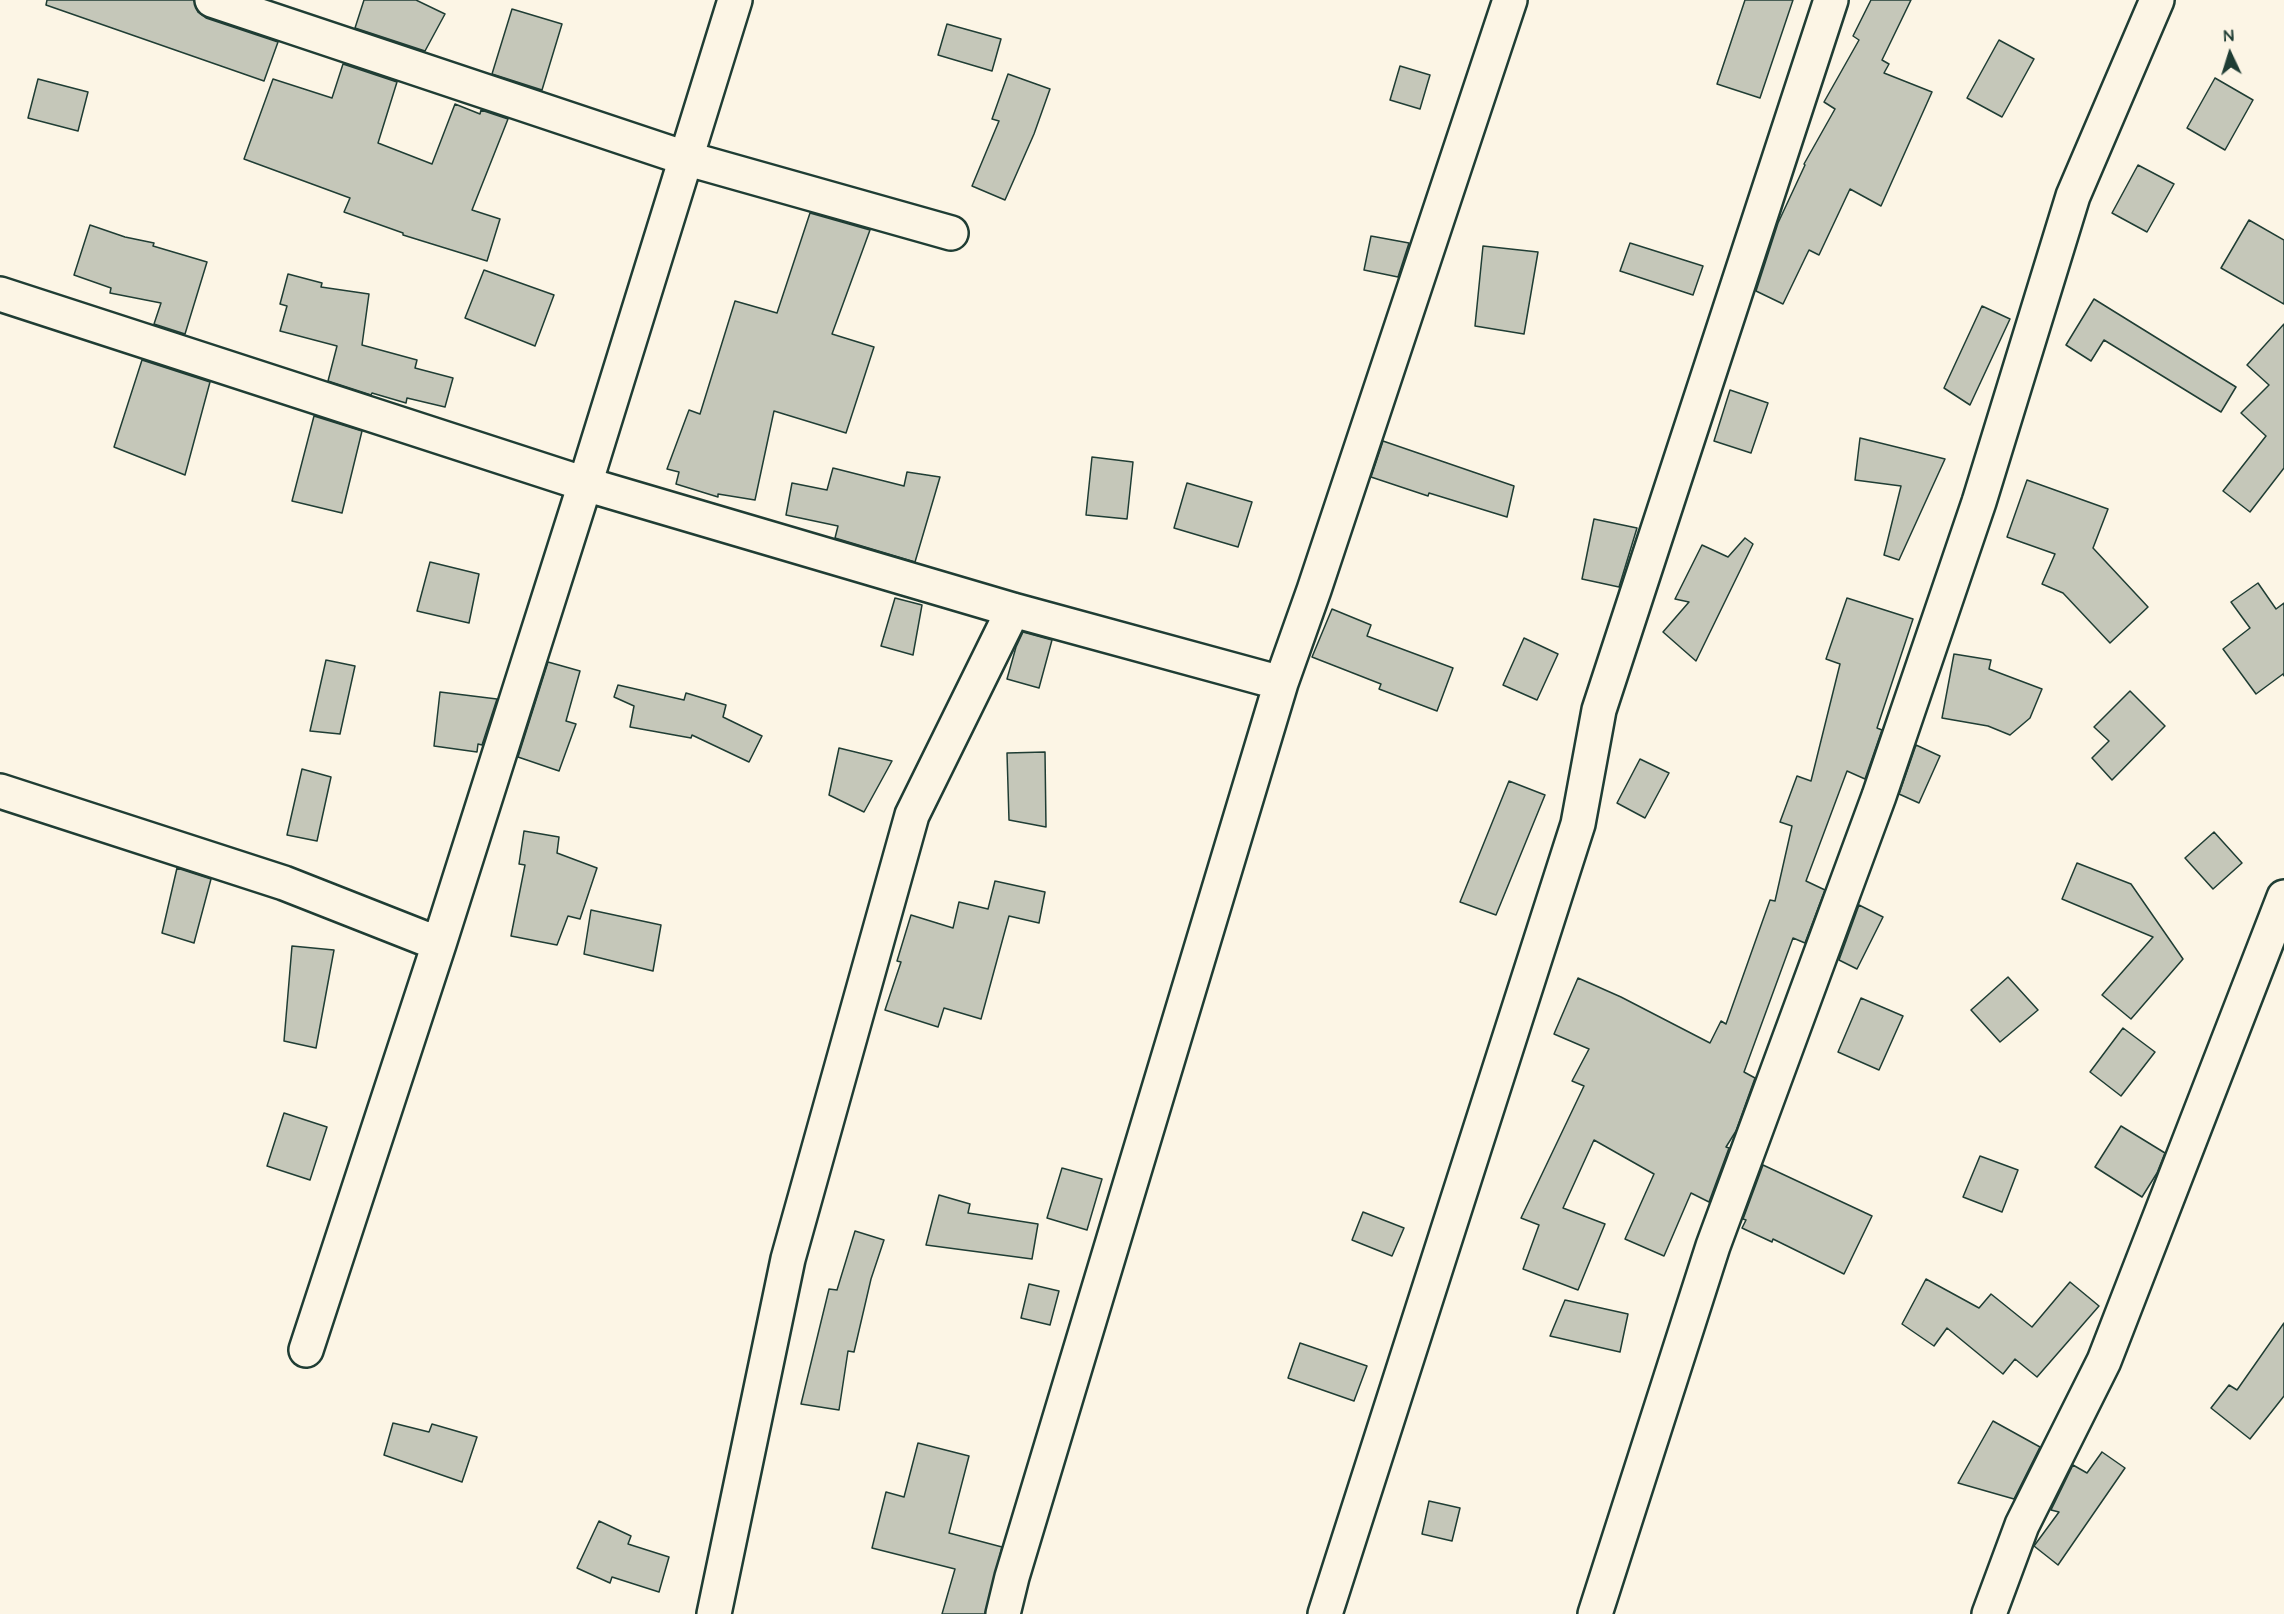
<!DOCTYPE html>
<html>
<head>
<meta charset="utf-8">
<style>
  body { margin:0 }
  #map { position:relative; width:2284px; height:1614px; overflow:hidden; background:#fcf5e5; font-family:"Architects Daughter",sans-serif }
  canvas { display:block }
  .north { position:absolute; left:2200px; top:24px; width:60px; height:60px; -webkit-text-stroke:4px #fcf5e5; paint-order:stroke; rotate:356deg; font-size:16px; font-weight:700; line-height:24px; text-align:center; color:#1f3d34 }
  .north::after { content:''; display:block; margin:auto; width:21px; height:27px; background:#1f3d34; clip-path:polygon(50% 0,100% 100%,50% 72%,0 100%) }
</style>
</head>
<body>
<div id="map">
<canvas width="2284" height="1614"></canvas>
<div class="north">N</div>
</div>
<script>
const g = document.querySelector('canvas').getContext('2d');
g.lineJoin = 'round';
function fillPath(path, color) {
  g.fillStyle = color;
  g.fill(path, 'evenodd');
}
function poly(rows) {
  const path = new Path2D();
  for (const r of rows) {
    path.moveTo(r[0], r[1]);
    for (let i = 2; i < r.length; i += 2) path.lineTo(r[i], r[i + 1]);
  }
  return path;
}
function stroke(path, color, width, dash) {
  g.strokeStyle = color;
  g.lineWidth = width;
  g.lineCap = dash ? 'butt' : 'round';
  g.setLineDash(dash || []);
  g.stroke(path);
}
const building = poly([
  [47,0,194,0,198,12,206,18,278,42,264,81,46,5,47,0],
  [364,0,416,0,445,14,425,51,355,28,364,0],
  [1745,0,1793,0,1760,98,1717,84,1745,0],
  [1871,0,1911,0,1882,60,1889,64,1884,73,1932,92,1881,206,1850,189,1819,255,1809,250,1783,304,1756,291,1778,223,1805,165,1804,164,1835,109,1824,102,1859,40,1853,36,1871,0],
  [512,9,562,24,542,90,492,74,512,9],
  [947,24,1001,39,992,71,938,55,947,24],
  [1999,40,2034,59,2002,117,1967,98,1999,40],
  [343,64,397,82,378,143,432,164,455,104,480,114,481,110,508,119,472,210,500,219,487,261,403,235,403,233,344,212,350,198,244,159,273,79,332,98,343,64],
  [1400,66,1430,75,1420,109,1390,100,1400,66],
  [1008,74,1050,89,1034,134,1005,200,972,186,999,121,992,119,1008,74],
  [2215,78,2253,100,2225,150,2187,128,2215,78],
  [38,79,88,92,78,131,28,118,38,79],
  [2138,165,2174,184,2147,232,2112,213,2138,165],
  [810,213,870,230,832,334,874,347,846,433,774,411,755,500,718,494,718,497,676,484,679,472,667,469,689,410,700,414,735,301,777,313,810,213],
  [2249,220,2284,240,2284,304,2221,268,2249,220],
  [90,225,125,237,154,243,153,246,207,262,185,334,154,324,161,303,110,293,111,288,74,275,90,225],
  [1371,236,1409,243,1398,277,1364,270,1371,236],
  [1630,243,1703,266,1693,295,1620,271,1630,243],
  [1483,246,1538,252,1524,334,1475,326,1483,246],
  [484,270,554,295,535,346,465,318,484,270],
  [288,274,322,283,321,287,369,294,362,345,417,360,415,368,453,378,445,407,407,398,406,403,372,393,371,395,328,381,337,346,280,331,287,306,280,304,288,274],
  [2094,299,2236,387,2221,412,2104,340,2091,361,2066,345,2094,299],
  [1982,306,2010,319,1970,405,1944,388,1982,306],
  [2284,324,2284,468,2250,512,2223,491,2266,436,2241,413,2269,385,2247,365,2284,324],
  [142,360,210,382,185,475,114,447,142,360],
  [1730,390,1768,403,1751,453,1714,441,1730,390],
  [314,416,362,431,342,513,292,501,314,416],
  [1860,438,1945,459,1899,560,1884,555,1901,486,1855,480,1860,438],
  [1383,441,1514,486,1507,517,1429,493,1428,496,1371,477,1383,441],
  [1092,457,1133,462,1127,519,1086,515,1092,457],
  [833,468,904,486,907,472,940,477,915,562,835,538,838,526,786,515,792,483,827,490,833,468],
  [2027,480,2108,509,2093,548,2148,607,2110,643,2063,593,2042,584,2055,554,2007,537,2027,480],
  [1187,483,1252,502,1238,547,1174,528,1187,483],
  [1594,519,1637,528,1619,587,1582,579,1594,519],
  [1745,538,1753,544,1696,661,1663,632,1689,602,1675,599,1702,545,1728,557,1745,538],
  [430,562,479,574,469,623,417,611,430,562],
  [2258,583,2276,609,2284,603,2284,676,2283,674,2256,694,2223,649,2250,628,2231,602,2258,583],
  [895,598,922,605,913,655,881,646,895,598],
  [1847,598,1913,619,1877,728,1882,730,1865,779,1847,771,1806,881,1825,890,1805,943,1793,938,1744,1072,1755,1078,1736,1131,1726,1147,1729,1148,1709,1202,1691,1193,1664,1256,1625,1239,1654,1174,1594,1140,1563,1208,1605,1224,1578,1290,1523,1269,1539,1225,1521,1218,1584,1086,1572,1081,1589,1049,1554,1034,1578,978,1621,997,1710,1043,1721,1021,1726,1024,1770,900,1775,901,1792,826,1780,822,1797,776,1811,781,1840,664,1826,659,1847,598],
  [1332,609,1371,625,1367,636,1453,668,1437,711,1379,689,1381,684,1312,657,1332,609],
  [1023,632,1052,640,1039,688,1007,679,1016,647,1023,632],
  [1524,638,1558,654,1537,700,1503,685,1524,638],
  [1954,654,1991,660,1989,669,2042,689,2030,718,2010,735,1988,726,1942,718,1954,654],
  [326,660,355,666,340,734,310,731,326,660],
  [548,662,580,671,566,721,576,724,559,771,518,757,548,662],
  [618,685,684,700,686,693,726,705,723,717,762,736,749,762,692,735,691,738,630,727,634,706,614,697,618,685],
  [2130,691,2165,726,2112,780,2092,758,2109,741,2094,727,2130,691],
  [440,692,497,699,482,745,478,744,477,752,434,746,440,692],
  [1916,745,1940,756,1919,803,1899,794,1916,745],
  [839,748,892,761,864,812,829,795,839,748],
  [1045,752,1046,827,1009,820,1007,753,1045,752],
  [1640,759,1669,773,1645,818,1617,803,1640,759],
  [302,769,331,777,317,841,287,835,302,769],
  [1509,781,1545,795,1496,915,1460,902,1509,781],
  [524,831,559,837,557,853,597,868,580,919,568,916,557,945,511,936,525,865,519,864,524,831],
  [2214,832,2242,863,2213,889,2185,858,2214,832],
  [2077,863,2131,884,2183,959,2131,1019,2102,995,2153,937,2062,899,2077,863],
  [177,868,211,879,194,943,162,933,177,868],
  [995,881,1045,892,1039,923,1009,916,981,1019,944,1008,938,1027,885,1010,901,962,897,961,911,915,953,928,959,902,988,909,995,881],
  [1859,905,1883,917,1857,969,1839,960,1859,905],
  [591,910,661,925,653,971,584,954,591,910],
  [292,946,334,950,316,1048,284,1041,292,946],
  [2008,977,2038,1010,2000,1042,1971,1010,2008,977],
  [1861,998,1903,1016,1879,1070,1838,1052,1861,998],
  [2123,1028,2155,1052,2121,1096,2090,1072,2123,1028],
  [284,1113,327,1127,310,1180,267,1166,284,1113],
  [2121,1126,2165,1153,2157,1173,2142,1197,2095,1167,2121,1126],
  [1980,1156,2018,1170,2002,1212,1963,1197,1980,1156],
  [1763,1165,1872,1216,1844,1274,1773,1239,1772,1242,1742,1228,1746,1220,1743,1219,1763,1165],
  [1062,1168,1102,1179,1087,1230,1047,1218,1062,1168],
  [939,1195,970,1204,968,1213,1038,1224,1032,1259,926,1245,939,1195],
  [1363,1212,1404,1228,1392,1256,1352,1240,1363,1212],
  [855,1231,884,1240,871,1279,854,1352,848,1351,839,1410,801,1404,829,1289,837,1290,855,1231],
  [1926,1279,1979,1308,1991,1294,2032,1327,2070,1282,2099,1306,2037,1377,2015,1359,2003,1374,1947,1328,1934,1346,1902,1324,1926,1279],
  [1029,1284,1059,1291,1050,1325,1021,1318,1029,1284],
  [1565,1300,1628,1314,1620,1352,1550,1336,1565,1300],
  [2284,1323,2284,1396,2250,1439,2211,1408,2229,1385,2237,1390,2284,1323],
  [1300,1343,1367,1366,1354,1401,1288,1378,1300,1343],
  [1993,1421,2040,1447,2014,1499,1958,1483,1993,1421],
  [393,1423,429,1432,432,1424,477,1437,462,1482,384,1455,393,1423],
  [918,1443,969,1456,949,1533,1002,1547,985,1614,942,1614,955,1569,872,1548,886,1492,904,1497,918,1443],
  [2102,1452,2125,1468,2058,1565,2034,1546,2059,1512,2051,1510,2073,1465,2087,1473,2102,1452],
  [1429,1501,1460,1508,1452,1541,1422,1534,1429,1501],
  [599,1521,631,1536,628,1544,669,1557,659,1592,612,1577,610,1583,577,1568,599,1521]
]);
fillPath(building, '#c5c7b9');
stroke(building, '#1f3d34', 1.5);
const minor = poly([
  [212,0,685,158,951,233],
  [0,294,585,484,1013,610,1281,683],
  [0,791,284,883,439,944],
  [306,1350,439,944,585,484,735,0],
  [714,1614,788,1259,912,815,1013,610],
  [1003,1614,1012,1577,1281,683,1314,590,1510,0],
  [1325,1614,1578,824,1599,710,1831,0],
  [1595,1614,1713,1246,1879,796,1979,502,2073,196,2157,0],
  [1989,1614,2022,1525,2104,1361,2284,897]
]);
stroke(minor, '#1f3d34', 38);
stroke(minor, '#fcf5e5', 33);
</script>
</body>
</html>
